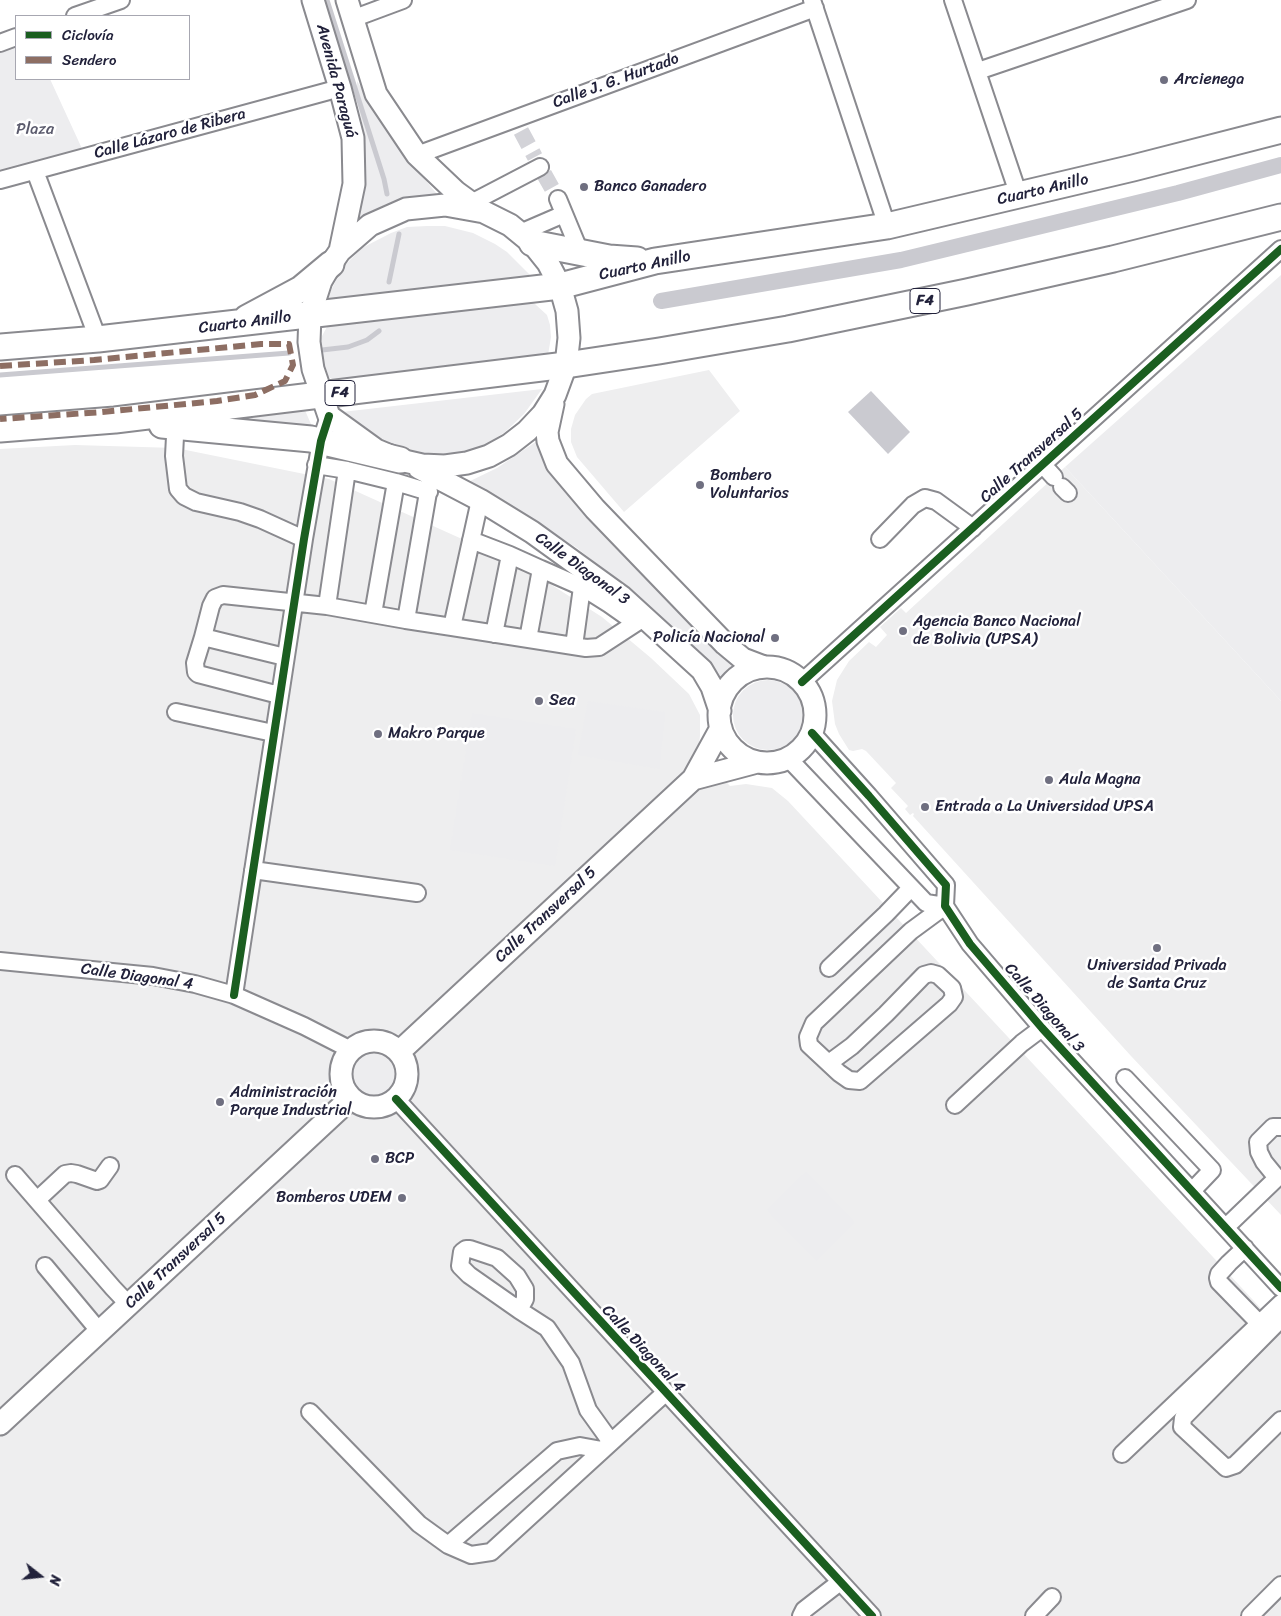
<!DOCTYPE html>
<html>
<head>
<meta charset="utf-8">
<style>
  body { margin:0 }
  #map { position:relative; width:1281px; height:1616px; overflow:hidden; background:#fff; font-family:Sriracha,sans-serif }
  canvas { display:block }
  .legend { position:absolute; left:15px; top:15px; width:175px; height:65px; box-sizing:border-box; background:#fff; border:1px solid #a7a7b1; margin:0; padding:6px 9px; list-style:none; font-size:15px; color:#22223b }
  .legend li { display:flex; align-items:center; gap:10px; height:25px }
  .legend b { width:25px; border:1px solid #a7a7b1 }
  .north { position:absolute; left:15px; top:1551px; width:50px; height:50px; -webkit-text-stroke:4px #fff; paint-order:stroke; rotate:106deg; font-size:14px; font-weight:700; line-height:20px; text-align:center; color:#22223b }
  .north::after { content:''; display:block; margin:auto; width:18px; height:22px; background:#22223b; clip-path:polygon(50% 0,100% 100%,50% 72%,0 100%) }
</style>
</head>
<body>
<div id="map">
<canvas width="1281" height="1616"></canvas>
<ul class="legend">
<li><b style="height:6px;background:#1b5e20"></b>Ciclovía</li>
<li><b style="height:6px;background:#8d6e63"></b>Sendero</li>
</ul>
<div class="north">N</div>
</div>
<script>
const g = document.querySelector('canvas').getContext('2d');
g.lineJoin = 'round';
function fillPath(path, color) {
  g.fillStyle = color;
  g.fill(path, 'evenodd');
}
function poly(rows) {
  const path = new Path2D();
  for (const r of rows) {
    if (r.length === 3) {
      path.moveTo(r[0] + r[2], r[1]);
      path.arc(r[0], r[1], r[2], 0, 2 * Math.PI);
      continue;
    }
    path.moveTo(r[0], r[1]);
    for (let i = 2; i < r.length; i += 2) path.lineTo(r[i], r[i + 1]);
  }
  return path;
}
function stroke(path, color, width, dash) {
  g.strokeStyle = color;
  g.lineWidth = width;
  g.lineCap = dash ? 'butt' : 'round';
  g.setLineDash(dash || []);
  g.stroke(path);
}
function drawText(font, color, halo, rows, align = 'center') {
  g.font = font + ' Sriracha,sans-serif';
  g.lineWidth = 5;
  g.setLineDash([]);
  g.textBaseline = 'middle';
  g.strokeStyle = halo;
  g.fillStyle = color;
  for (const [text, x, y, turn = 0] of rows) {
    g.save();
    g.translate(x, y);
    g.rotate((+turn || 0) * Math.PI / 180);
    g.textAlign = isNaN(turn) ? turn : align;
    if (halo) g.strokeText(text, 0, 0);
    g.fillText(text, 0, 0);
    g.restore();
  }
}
fillPath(poly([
  [709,370,740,411,624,512,577,457,571,442,571,429,575,415,586,399,592,394],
  [75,445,176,448,329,479,493,553,547,582,602,617,651,658,689,694,700,715,700,736,698,751,730,786,746,784,772,788,788,801,1281,1330,1281,1616,0,1616,0,449],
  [1065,467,1281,701,1281,1215,1131,1056,913,816,914,814,913,813,910,815,905,809,908,806,891,788,896,783,866,751,862,749,853,751,849,750,839,734,835,724,832,701,837,680,849,661,869,642,876,647,887,635,880,627,901,608,906,613]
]), '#eeeeef');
fillPath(poly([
  [16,44,16,79,50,79,84,153,0,175,0,50],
  [357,81,408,159,441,199,398,204,354,221,366,173,362,123,357,101],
  [427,226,445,226,473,233,495,244,507,252,531,276,324,305,342,268,362,248,391,233,407,227],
  [1281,275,1281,701,1065,467],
  [524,299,535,304,547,315,550,325,551,337,548,355,345,384,330,378,325,373,321,364,320,351,321,338,329,323],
  [542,389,524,414,505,432,485,445,457,456,408,456,358,430,342,412],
  [304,408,314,431,200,418],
  [537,441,550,470,566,491,594,524,736,666,721,678,689,644,652,609,577,548,515,509,464,484,497,468],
  [768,715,35],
  [588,701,665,712,659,769,578,755],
  [472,713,576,729,555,866,450,850],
  [375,1072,24],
  [806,1172,855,1223,817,1261,767,1210]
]), '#ededef');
fillPath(poly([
  [871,391,910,432,888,454,848,412]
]), '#cacad0');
stroke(poly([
  [327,0,384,179,387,194],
  [389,282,399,234],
  [322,350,348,347,367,340,379,331],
  [0,375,289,353]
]), '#cacad0', 5);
stroke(poly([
  [661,301,901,260,1178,193,1281,165]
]), '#cacad0', 16);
stroke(poly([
  [521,131,535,157],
  [544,174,558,199]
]), '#d3d3d8', 16, [16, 8]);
const minor = poly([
  [812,0,887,226],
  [953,0,1019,196],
  [75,16,121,0],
  [352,19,403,0],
  [0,43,16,37],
  [978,71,1187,0],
  [417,155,815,8],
  [35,171,98,339],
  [0,180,340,88],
  [558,199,580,252],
  [471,203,540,167],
  [520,233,564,214],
  [176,417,174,456,178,489,184,496,196,502,240,512,260,519,304,539],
  [316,465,347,470],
  [1043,465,1054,477],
  [396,482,429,492],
  [1062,487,1068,493],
  [880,539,913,505,925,498,936,501,973,528],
  [471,540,510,555,494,634],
  [510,555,541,569,528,639],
  [541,569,582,587,574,646],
  [582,587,609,604,636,623],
  [327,606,347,470,396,482,373,614],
  [406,620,452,627,480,500],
  [452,627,586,648,599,647,645,617],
  [203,637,211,606,215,598,223,595,327,606,406,620,431,475],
  [802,682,1281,249],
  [279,695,198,674,196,672,195,663,203,637,285,657],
  [176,712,273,733],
  [812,733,869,796,946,885,945,906,970,944,1042,1028,1281,1288],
  [788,758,926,903,945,906],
  [253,870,417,893],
  [0,961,153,976,195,984,234,995,304,1026,351,1050],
  [829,968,886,914,911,888],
  [234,995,304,539,321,441,329,416],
  [829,1063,852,1046,886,1014,924,975,931,973,938,975,952,988,954,997,949,1004,860,1081,849,1080,839,1073,809,1045,808,1037,814,1023,911,931,945,906],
  [1125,1078,1212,1170,1192,1191],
  [396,1099,872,1616],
  [955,1105,1022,1043,1042,1028],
  [15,1175,113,1288,129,1305],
  [37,1200,65,1174,71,1173,77,1174,97,1181,100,1180,110,1166],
  [1226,1227,1277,1178,1264,1162,1259,1152,1258,1142,1273,1127,1281,1127],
  [1245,1248,1229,1263,1219,1274,1218,1278,1219,1282,1259,1323],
  [45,1266,100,1332],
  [519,1310,525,1299,525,1289,517,1276,497,1258,470,1249,466,1249,462,1252,460,1266,469,1275,519,1310,547,1328,571,1363,588,1410,611,1442],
  [1281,1319,1183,1418,1182,1427,1226,1468,1235,1465,1281,1420],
  [310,1412,419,1524,448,1545,471,1555,491,1552,665,1393],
  [1122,1454,1281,1303],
  [448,1545,557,1451,580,1446,602,1450],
  [801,1616,804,1610,840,1582],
  [1034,1616,1052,1597],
  [1250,1616,1281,1585]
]);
const major = poly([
  [313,0,340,88,353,138,354,184,340,251],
  [347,0,376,94,417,155,456,192,478,208],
  [445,205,484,212,510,225,532,243,548,263,560,286,567,311,569,338,566,365,555,395,543,414,527,431,509,445,489,456,467,463,445,466,422,465,400,460,376,450,329,416,313,369,309,342,310,315,321,281,331,264,340,251,370,225,406,209,445,205],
  [553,404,547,432,548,441,557,464,595,509,725,644,743,659,764,667],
  [419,468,480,500,532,532,622,597,702,670,712,687,720,711],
  [767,715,48],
  [693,779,757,762],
  [374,1074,33],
  [399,1052,693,779,721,728],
  [0,1424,351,1098]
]);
const highway = poly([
  [532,243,609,258,637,260],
  [247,318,301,289,331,264],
  [0,347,98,339,560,286,655,261,887,226,1133,168,1281,130],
  [162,425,311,439,400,460],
  [0,429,115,420,566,365,659,351,788,329,967,292,1113,259,1281,217]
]);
stroke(minor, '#8a8a8f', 20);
stroke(major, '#8a8a8f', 25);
stroke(highway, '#8a8a8f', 29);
stroke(minor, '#fff', 16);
stroke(major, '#fff', 21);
stroke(highway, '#fff', 25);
stroke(poly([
  [0,366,94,360,261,344,289,344,293,365,285,381,255,395,217,401,102,412,0,419]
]), '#8d6e63', 6, [12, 6]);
stroke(poly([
  [802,682,1281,249],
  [812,733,869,796,946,885,945,906,970,944,1042,1028,1281,1288],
  [234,995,304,539,321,441,329,416],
  [396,1099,872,1616]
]), '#1b5e20', 8);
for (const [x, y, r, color] of [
  [1164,80,5,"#6f6f80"],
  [584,187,5,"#6f6f80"],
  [700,485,5,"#6f6f80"],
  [903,631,5,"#6f6f80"],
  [775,638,5,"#6f6f80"],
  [539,701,5,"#6f6f80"],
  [378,734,5,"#6f6f80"],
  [1049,780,5,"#6f6f80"],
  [925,807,5,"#6f6f80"],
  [1157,948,5,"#6f6f80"],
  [220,1102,5,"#6f6f80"],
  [375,1159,5,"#6f6f80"],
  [402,1198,5,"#6f6f80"]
]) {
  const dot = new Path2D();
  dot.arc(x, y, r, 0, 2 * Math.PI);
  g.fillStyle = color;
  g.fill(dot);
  stroke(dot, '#fff', 2);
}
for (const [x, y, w] of [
  [925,301,30],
  [340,393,30]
]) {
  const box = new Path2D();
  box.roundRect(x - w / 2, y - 12.5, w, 25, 4);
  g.fillStyle = '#fff';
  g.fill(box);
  stroke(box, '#22223b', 1);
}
drawText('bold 15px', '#22223b', null, [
  ["F4",925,301],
  ["F4",340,393]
]);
drawText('16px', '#22223b', '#fff', [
  ["Arcienega",1174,80],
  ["Banco Ganadero",594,187],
  ["Bombero",710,476],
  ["Voluntarios",710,494],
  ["Agencia Banco Nacional",913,622],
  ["de Bolivia (UPSA)",913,640],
  ["Policía Nacional",765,638,"right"],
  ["Sea",549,701],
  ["Makro Parque",388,734],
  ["Aula Magna",1059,780],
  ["Entrada a La Universidad UPSA",935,807],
  ["Universidad Privada",1157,966,"center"],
  ["de Santa Cruz",1157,984,"center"],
  ["Administración",230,1093],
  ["Parque Industrial",230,1111],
  ["BCP",385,1159],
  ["Bomberos UDEM",392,1198,"right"]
], 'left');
drawText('16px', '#22223b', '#fff', [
  ["Avenida Paraguá",336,81,75],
  ["Calle J. G. Hurtado",616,81,-20],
  ["Calle Lázaro de Ribera",170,134,-15],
  ["Cuarto Anillo",1043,190,-13],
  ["Cuarto Anillo",645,266,-12],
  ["Cuarto Anillo",245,323,-7],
  ["Calle Transversal 5",1032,456,-42],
  ["Calle Diagonal 3",582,569,36],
  ["Calle Transversal 5",546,915,-43],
  ["Calle Diagonal 4",137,977,8],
  ["Calle Diagonal 3",1044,1008,49],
  ["Calle Transversal 5",176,1261,-43],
  ["Calle Diagonal 4",643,1349,47]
]);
drawText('16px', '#5b5b6d', '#fff', [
  ["Plaza",35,130]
]);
</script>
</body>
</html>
